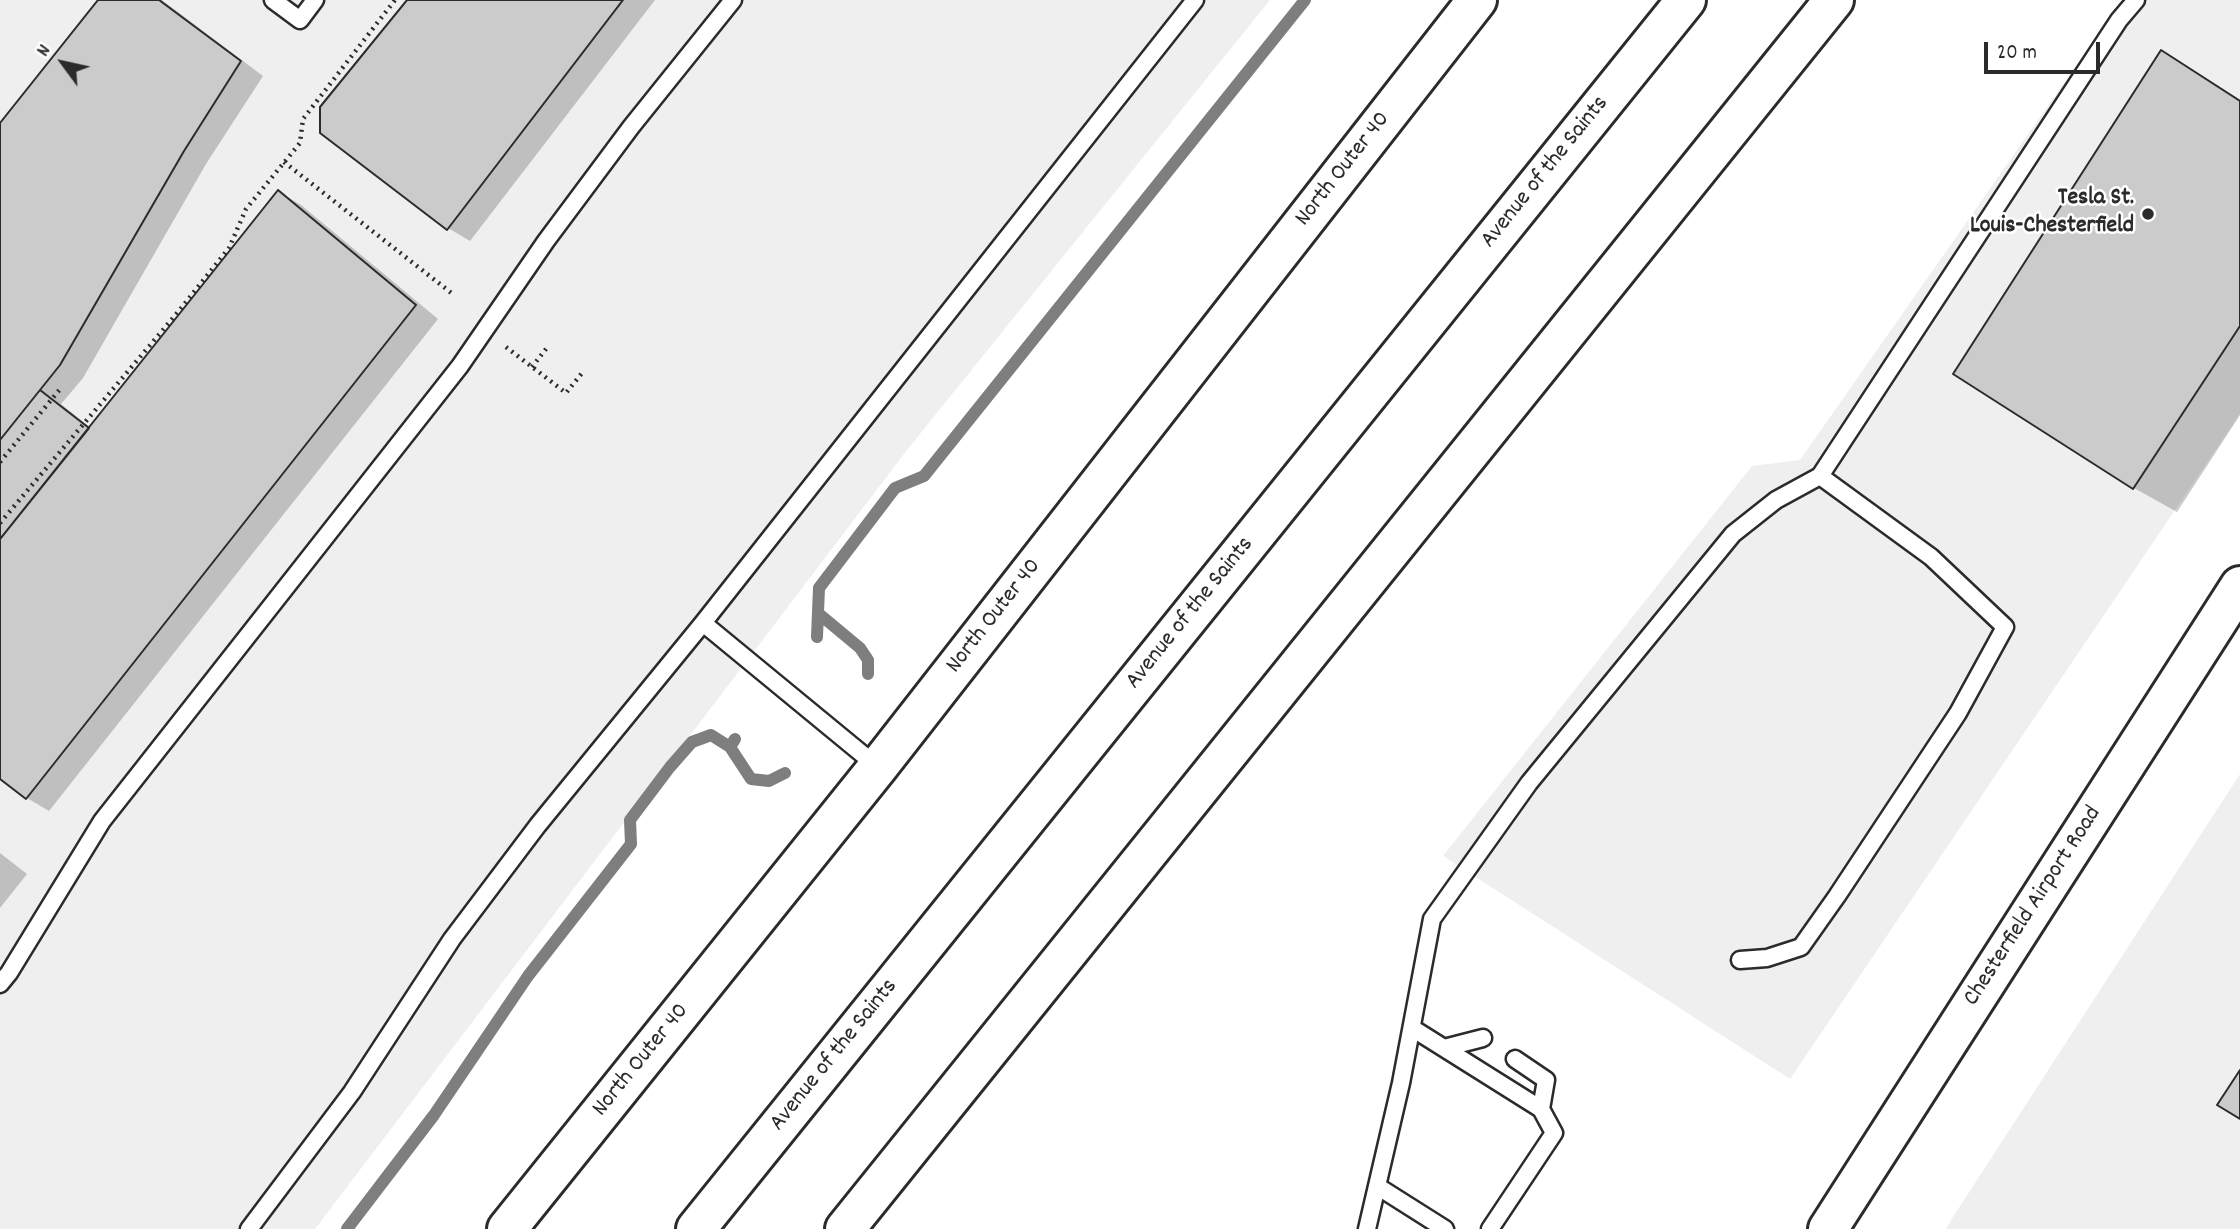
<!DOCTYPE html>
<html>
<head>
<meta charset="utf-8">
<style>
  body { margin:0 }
  #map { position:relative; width:2240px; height:1229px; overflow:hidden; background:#fff; font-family:Dekko,sans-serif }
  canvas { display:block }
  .north { position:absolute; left:28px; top:28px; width:70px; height:70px; -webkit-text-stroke:5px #fff; paint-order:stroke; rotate:303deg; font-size:19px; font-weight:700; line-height:28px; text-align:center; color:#2b2b2b }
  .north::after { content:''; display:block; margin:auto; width:24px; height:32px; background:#2b2b2b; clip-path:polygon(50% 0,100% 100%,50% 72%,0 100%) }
  .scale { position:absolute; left:1984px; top:42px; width:116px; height:32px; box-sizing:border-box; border:4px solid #2b2b2b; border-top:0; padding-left:9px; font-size:21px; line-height:24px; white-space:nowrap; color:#2b2b2b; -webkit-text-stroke:5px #fff; paint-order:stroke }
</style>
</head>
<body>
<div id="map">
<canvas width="2240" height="1229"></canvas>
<div class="north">N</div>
<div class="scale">20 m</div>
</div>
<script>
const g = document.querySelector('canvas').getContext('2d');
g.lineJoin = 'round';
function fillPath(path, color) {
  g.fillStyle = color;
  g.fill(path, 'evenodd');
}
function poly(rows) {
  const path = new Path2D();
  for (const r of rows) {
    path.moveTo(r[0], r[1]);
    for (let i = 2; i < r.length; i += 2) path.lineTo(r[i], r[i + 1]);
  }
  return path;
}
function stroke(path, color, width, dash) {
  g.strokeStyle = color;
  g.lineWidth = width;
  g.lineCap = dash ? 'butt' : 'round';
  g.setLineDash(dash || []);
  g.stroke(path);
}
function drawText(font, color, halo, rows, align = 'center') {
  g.font = font + ' Dekko,sans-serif';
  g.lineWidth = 5;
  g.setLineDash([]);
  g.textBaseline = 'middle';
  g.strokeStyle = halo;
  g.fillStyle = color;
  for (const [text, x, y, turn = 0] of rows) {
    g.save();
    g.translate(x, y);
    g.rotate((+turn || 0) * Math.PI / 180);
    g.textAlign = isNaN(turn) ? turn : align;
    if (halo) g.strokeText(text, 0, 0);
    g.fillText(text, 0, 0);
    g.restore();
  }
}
fillPath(poly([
  [0,0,1270,0,907,450,315,1229,0,1229],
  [2122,0,2240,0,2240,414,1790,1079,1443,856,1752,466,1800,460],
  [2240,774,2240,1229,1946,1229,1953,1217]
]), '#efefef');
fillPath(poly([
  [101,0,162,0,263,76,206,164,83,378,61,404,91,428,279,192,301,205,438,319,49,811,27,798,0,776,0,126],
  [409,0,655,0,470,241,448,228],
  [2161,52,2240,100,2240,415,2177,512,2134,488,1955,373],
  [0,853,27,874,0,908]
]), '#0003');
stroke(poly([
  [818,613,860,648,868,660,868,674],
  [817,637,819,588,895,488,924,476,1305,0],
  [730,747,751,779,769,781,785,773],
  [347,1229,434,1115,528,976,631,844,630,820,670,767,692,742,711,735,730,747,735,739]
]), '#7e7e7e', 12);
const building = poly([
  [98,0,159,0,241,61,184,151,60,365,0,440,0,123,98,0],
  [407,0,623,0,447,230,320,133,320,107,407,0],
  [2161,50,2240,101,2240,326,2133,489,1953,374,2161,50],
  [278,190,416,305,26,799,0,779,0,539,278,190],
  [40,390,89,428,0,539,0,440,40,390],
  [2240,1070,2240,1119,2217,1105,2240,1070]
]);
fillPath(building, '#cbcbcb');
stroke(building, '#2b2b2b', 2);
const lane = poly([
  [273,0,300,20,315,0],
  [703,623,878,767],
  [1740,960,1767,958,1801,947,1837,896,1958,713,2005,627,1931,557,1820,476],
  [0,984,9,973,102,821,460,366,546,241,631,127,733,0],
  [1412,1028,1541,1109,1554,1133,1490,1229],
  [1444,1048,1483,1038],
  [1515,1059,1546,1080,1541,1109],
  [1377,1186,1445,1229],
  [249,1229,352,1092,452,939,538,825,703,623,1195,0],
  [1367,1229,1401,1083,1432,919,1529,783,1733,534,1776,500,1820,476,2119,20,2136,0]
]);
const secondary = poly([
  [507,1229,878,767,1477,0]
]);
const primary = poly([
  [1828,1229,2240,586]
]);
const highway = poly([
  [696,1229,1686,0],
  [845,1229,1834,0]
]);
stroke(lane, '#2b2b2b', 21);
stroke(secondary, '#2b2b2b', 44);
stroke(primary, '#2b2b2b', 44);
stroke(highway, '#2b2b2b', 44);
stroke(poly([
  [284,162,454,295],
  [506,347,566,393,582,373],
  [532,367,549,345],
  [0,462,61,388],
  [0,523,178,312,229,248,246,209,300,143,303,119,395,0]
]), '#2b2b2b', 4.5, [2, 5]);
stroke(lane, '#fff', 16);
stroke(secondary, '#fff', 38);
stroke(primary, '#fff', 38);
stroke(highway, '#fff', 38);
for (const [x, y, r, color] of [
  [2148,214,7,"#2b2b2b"]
]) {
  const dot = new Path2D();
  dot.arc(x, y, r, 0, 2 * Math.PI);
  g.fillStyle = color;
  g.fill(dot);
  stroke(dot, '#fff', 2.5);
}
drawText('24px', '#2b2b2b', '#fff', [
  ["North Outer 40",1344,170,-52],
  ["Avenue of the Saints",1546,173,-51],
  ["Avenue of the Saints",1191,614,-51],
  ["North Outer 40",995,617,-52],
  ["Chesterfield Airport Road",2034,907,-57],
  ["Avenue of the Saints",835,1056,-51],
  ["North Outer 40",642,1061,-51]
]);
drawText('bold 24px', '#2b2b2b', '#fff', [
  ["Tesla St.",2134,200],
  ["Louis-Chesterfield",2134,228]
], 'right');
</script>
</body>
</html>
